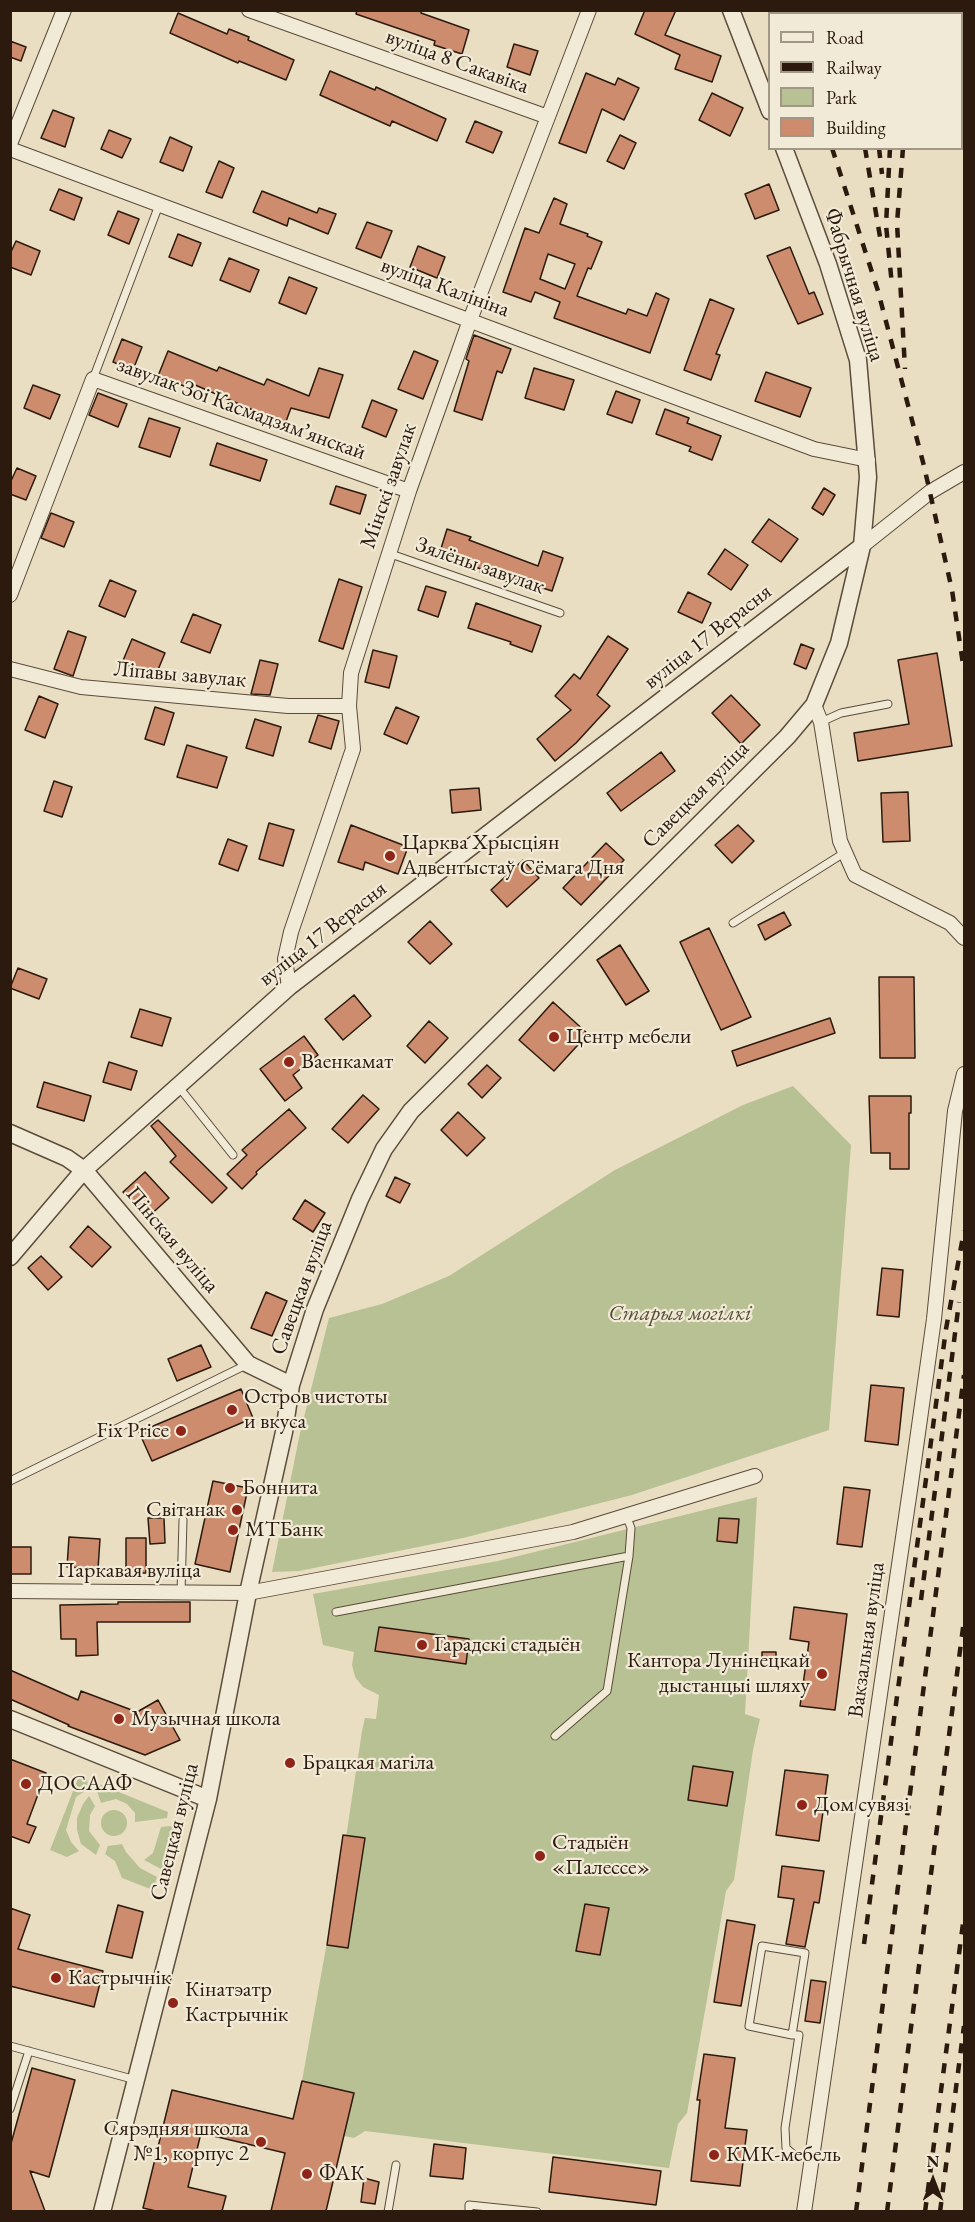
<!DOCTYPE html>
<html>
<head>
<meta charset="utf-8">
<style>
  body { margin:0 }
  #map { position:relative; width:975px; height:2222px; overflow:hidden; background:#e9dec2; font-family:"EB Garamond",serif }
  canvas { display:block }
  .frame { position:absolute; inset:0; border:12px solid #2c1a0e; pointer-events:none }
  .legend { position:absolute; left:768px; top:12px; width:195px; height:138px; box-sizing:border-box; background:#f1ead7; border:2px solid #a29787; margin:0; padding:8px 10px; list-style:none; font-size:18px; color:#2c1a0e }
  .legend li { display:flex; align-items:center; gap:12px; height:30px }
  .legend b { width:30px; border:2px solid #a29787 }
  .north { position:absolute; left:903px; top:2150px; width:60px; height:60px; -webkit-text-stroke:4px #f1ead7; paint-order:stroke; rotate:0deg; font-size:16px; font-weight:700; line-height:24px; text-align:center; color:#2c1a0e }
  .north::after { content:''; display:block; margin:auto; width:21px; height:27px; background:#2c1a0e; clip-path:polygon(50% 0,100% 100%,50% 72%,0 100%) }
</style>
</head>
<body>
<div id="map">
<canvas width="975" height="2222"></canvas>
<div class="frame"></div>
<ul class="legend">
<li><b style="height:8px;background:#f1ead7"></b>Road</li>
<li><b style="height:8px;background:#2c1a0e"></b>Railway</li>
<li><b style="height:16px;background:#b8c193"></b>Park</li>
<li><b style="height:16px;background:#cd8c6d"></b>Building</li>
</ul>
<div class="north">N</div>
</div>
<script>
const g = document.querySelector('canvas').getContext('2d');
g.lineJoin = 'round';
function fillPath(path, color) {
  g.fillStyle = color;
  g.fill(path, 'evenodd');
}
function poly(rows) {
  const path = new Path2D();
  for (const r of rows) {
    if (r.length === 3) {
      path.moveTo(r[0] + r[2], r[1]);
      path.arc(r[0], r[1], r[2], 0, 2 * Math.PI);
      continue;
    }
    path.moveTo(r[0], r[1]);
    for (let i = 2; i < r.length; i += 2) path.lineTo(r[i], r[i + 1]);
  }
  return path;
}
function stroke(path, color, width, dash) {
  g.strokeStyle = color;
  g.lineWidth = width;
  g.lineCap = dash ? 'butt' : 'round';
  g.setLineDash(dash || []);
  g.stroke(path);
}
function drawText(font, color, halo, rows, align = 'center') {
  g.font = font + ' "EB Garamond",serif';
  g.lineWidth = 4.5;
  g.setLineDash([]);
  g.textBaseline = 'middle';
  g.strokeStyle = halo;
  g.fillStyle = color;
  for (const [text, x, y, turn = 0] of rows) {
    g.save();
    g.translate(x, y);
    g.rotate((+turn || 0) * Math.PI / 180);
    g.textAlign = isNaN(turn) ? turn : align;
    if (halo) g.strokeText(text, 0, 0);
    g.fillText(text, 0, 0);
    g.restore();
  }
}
fillPath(poly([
  [793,1086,851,1145,829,1430,632,1495,463,1538,299,1571,272,1572,300,1433,329,1318,382,1304,449,1276,615,1170,743,1105],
  [757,1497,745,1714,760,1719,753,1750,734,1880,726,1891,687,2113,678,2124,669,2168,365,2131,354,2138,344,2136,354,2093,302,2081,347,1831,362,1731,365,1718,376,1719,379,1695,363,1687,355,1677,352,1665,354,1652,323,1645,313,1594,498,1561],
  [79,1776,87,1779,88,1789,76,1797,66,1830,71,1842,79,1851,67,1857,50,1850],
  [94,1782,168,1812,167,1818,135,1822,135,1813,127,1804,116,1799,101,1803],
  [89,1796,95,1806,90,1815,89,1831,100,1845,96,1855,81,1844,77,1830,77,1818,83,1804],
  [114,1823,13],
  [171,1826,174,1830,163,1870,144,1860,153,1853,161,1827],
  [122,1844,126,1852,140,1868,157,1877,153,1890,122,1878,115,1861,105,1854,108,1846]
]), '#b8c193');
const building = poly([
  [357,10,421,10,421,13,469,30,462,54,434,45,435,41,356,14,357,10],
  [645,10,676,10,665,35,721,56,712,82,675,69,680,55,635,34,645,10],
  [178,13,227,34,229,29,249,37,248,40,294,60,286,80,239,61,238,63,170,33,178,13],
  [10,41,26,47,21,61,10,57,10,41],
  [514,44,538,51,530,75,507,67,514,44],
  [330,71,375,90,376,87,446,119,437,141,392,121,390,126,320,95,330,71],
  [586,73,615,85,618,78,639,88,624,120,602,109,586,153,559,143,586,73],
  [712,93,743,108,730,136,699,120,712,93],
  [53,110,74,118,65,147,41,138,53,110],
  [475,121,502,132,493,153,466,142,475,121],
  [109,130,131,139,122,158,101,149,109,130],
  [620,135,636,143,624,169,607,161,620,135],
  [170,137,192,147,183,171,160,162,170,137],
  [219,161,234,168,222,198,206,192,219,161],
  [769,184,779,210,755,219,745,194,769,184],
  [59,189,82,198,74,220,50,210,59,189],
  [262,191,317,213,319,208,336,214,328,234,289,218,287,226,253,212,262,191],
  [554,198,567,204,560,224,588,234,587,236,602,242,591,269,588,268,577,296,626,314,628,309,647,316,656,293,669,299,650,353,554,318,560,302,535,292,531,302,503,292,525,228,539,233,554,198],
  [548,254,575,264,565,289,540,279,548,254],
  [118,211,139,219,129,244,108,235,118,211],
  [367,222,392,231,381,258,356,248,367,222],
  [178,234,201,243,192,266,169,257,178,234],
  [16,241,40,251,31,275,10,267,10,254,16,241],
  [418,246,445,257,437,278,410,267,418,246],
  [790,247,809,294,814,292,823,314,798,324,767,256,790,247],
  [229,258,259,270,250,292,220,280,229,258],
  [289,277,317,288,306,314,279,303,289,277],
  [710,299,734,309,716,354,720,355,711,380,684,370,710,299],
  [474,335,511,349,502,373,497,371,482,420,454,411,469,361,466,359,474,335],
  [122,339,142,347,133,370,113,362,122,339],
  [168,351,217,371,219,367,264,385,267,379,309,396,319,368,343,375,329,418,291,408,285,424,186,381,184,386,158,376,168,351],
  [414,351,438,361,423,399,398,389,414,351],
  [534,368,574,380,564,410,525,398,534,368],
  [766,372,811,388,800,417,755,401,766,372],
  [33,385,60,395,50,419,24,408,33,385],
  [616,391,640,400,632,423,607,414,616,391],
  [98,393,127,404,118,427,89,415,98,393],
  [372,400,397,410,386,437,362,427,372,400],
  [665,409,689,418,687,423,721,436,712,460,689,451,691,447,656,434,665,409],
  [149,418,180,428,170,457,139,447,149,418],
  [217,443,267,460,260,481,210,465,217,443],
  [17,468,36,476,26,500,10,494,10,483,17,468],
  [336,486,366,495,360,514,330,504,336,486],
  [824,488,835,495,823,515,812,508,824,488],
  [51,513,74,522,64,547,41,538,51,513],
  [769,519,798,539,781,562,752,542,769,519],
  [447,529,471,537,469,540,538,566,543,551,563,558,552,591,512,578,510,583,480,572,481,569,439,555,447,529],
  [725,549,748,565,731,590,708,574,725,549],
  [339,579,362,587,343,649,319,641,339,579],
  [110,580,136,591,125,617,99,606,110,580],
  [426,586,446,592,438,617,418,610,426,586],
  [688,592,711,603,702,623,678,612,688,592],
  [476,603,541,626,532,652,510,644,511,642,468,628,476,603],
  [193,614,221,625,210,653,181,642,193,614],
  [68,631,86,637,73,676,54,669,68,631],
  [608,636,628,649,597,695,610,706,576,743,555,761,537,739,571,710,555,696,574,674,580,679,608,636],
  [132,639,165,653,155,677,122,663,132,639],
  [801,644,814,649,806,669,794,664,801,644],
  [373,650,397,656,389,688,365,682,373,650],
  [937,653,952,746,858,761,854,733,909,724,898,660,937,653],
  [260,660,278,664,270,695,251,694,260,660],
  [731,695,760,725,741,744,712,713,731,695],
  [39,696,58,704,45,738,25,730,39,696],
  [155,707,174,713,164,745,145,739,155,707],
  [396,707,419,717,407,744,384,734,396,707],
  [318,715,339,721,331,749,309,742,318,715],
  [255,719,281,727,273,756,246,748,255,719],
  [187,745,227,757,217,788,177,777,187,745],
  [661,752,675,771,621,811,607,793,661,752],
  [54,781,72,787,62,817,44,811,54,781],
  [479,788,481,810,452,813,450,790,479,788],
  [908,792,910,841,883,842,881,793,908,792],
  [269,823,294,830,283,866,259,859,269,823],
  [351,825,408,847,398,874,365,862,363,870,338,862,351,825],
  [738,825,754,841,732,863,715,845,738,825],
  [228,839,247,846,238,871,219,864,228,839],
  [606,843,624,860,581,905,563,888,606,843],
  [523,860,539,878,507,907,491,890,523,860],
  [784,912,791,925,765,940,758,925,784,912],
  [430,921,452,944,430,964,408,942,430,921],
  [709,928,751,1017,721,1030,680,942,709,928],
  [620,945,649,991,626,1005,597,960,620,945],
  [18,968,47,979,39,999,10,988,18,968],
  [879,977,914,977,915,1058,880,1058,879,977],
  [354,995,371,1016,343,1040,325,1019,354,995],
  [553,1002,588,1034,554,1071,519,1040,553,1002],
  [140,1009,171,1018,162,1046,131,1037,140,1009],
  [830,1018,835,1033,737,1066,732,1051,830,1018],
  [429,1021,448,1038,425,1063,407,1046,429,1021],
  [304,1036,318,1055,293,1075,302,1088,285,1101,260,1069,304,1036],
  [109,1062,137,1071,131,1090,103,1082,109,1062],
  [487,1065,501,1078,482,1098,468,1084,487,1065],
  [44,1082,91,1096,84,1121,37,1107,44,1082],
  [363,1095,379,1109,348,1143,332,1129,363,1095],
  [869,1096,911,1096,911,1113,909,1113,909,1169,890,1169,890,1153,871,1153,869,1096],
  [289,1109,306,1128,256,1172,257,1174,242,1189,227,1174,247,1155,242,1150,289,1109],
  [458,1112,485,1138,467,1156,441,1130,458,1112],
  [158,1120,227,1188,212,1203,170,1162,176,1156,151,1126,158,1120],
  [145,1172,169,1198,147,1218,123,1192,145,1172],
  [395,1177,410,1184,400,1203,386,1196,395,1177],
  [305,1200,325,1213,313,1232,293,1219,305,1200],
  [88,1226,111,1247,92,1267,70,1247,88,1226],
  [41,1256,62,1277,48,1290,28,1268,41,1256],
  [882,1268,903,1270,899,1317,877,1315,882,1268],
  [266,1292,287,1301,272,1336,251,1328,266,1292],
  [201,1345,211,1367,177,1381,168,1359,201,1345],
  [871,1385,904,1388,898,1445,865,1441,871,1385],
  [241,1389,253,1418,152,1461,139,1432,241,1389],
  [213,1481,248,1488,230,1572,195,1564,213,1481],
  [844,1487,870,1490,862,1547,837,1544,844,1487],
  [148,1518,164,1518,165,1543,150,1544,148,1518],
  [719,1518,739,1519,737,1543,717,1541,719,1518],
  [69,1537,100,1539,98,1569,67,1567,69,1537],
  [126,1538,146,1538,146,1573,126,1573,126,1538],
  [10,1547,31,1547,31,1574,10,1574,10,1547],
  [118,1602,190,1602,190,1622,97,1622,98,1655,76,1656,76,1639,61,1639,60,1605,118,1604,118,1602],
  [794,1607,847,1614,835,1710,800,1706,809,1642,790,1639,794,1607],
  [379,1627,469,1639,466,1664,375,1651,379,1627],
  [762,1652,776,1652,776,1666,762,1666,762,1652],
  [10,1670,78,1700,81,1691,137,1712,158,1700,180,1740,145,1755,68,1726,69,1725,10,1699,10,1670],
  [10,1759,46,1773,27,1824,36,1827,29,1843,10,1836,10,1759],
  [693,1766,733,1772,727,1806,688,1800,693,1766],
  [785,1770,828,1775,819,1841,776,1835,785,1770],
  [343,1835,365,1838,348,1948,327,1945,343,1835],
  [782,1866,824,1871,819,1903,814,1902,805,1947,786,1944,794,1899,778,1897,782,1866],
  [585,1904,609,1908,600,1955,576,1951,585,1904],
  [118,1905,143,1912,132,1958,106,1952,118,1905],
  [10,1908,30,1915,18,1949,103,1971,94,2007,10,1986,10,1908],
  [727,1920,755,1925,741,2006,714,2002,727,1920],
  [811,1980,826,1982,820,2023,805,2021,811,1980],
  [704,2054,735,2058,725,2128,747,2130,740,2186,691,2181,700,2100,697,2100,704,2054],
  [32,2068,75,2080,49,2177,30,2171,45,2211,10,2211,10,2147,32,2068],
  [302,2081,354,2093,326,2211,271,2211,285,2153,201,2133,188,2187,226,2196,222,2211,156,2211,143,2208,172,2090,293,2119,302,2081],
  [434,2144,466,2148,463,2179,430,2176,434,2144],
  [553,2157,661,2171,656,2205,549,2192,553,2157],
  [364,2178,379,2182,375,2204,361,2202,364,2178]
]);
fillPath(building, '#cd8c6d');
stroke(building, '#2c1a0e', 1.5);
const service = poly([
  [93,379,159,205],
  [388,553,560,613],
  [821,722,841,713,888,704],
  [733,923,844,853],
  [178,1086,233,1155],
  [10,1481,248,1364],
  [181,1593,183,1520],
  [336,1612,629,1556,631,1528,626,1515],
  [555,1736,607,1691,629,1556],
  [792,2035,805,1953,762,1946,749,2026,792,2035,799,2035,785,2128,786,2148,794,2155,812,2157],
  [10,2046,136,2080],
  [10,2109,29,2051],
  [388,2212,396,2165],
  [469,2212,469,2205,537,2212]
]);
const minor = poly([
  [249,10,548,117],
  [10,144,64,10],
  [10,149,814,449,868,460],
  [862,546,930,492,964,472],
  [10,595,93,379,409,491],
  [10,669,81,687,288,706,349,706],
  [814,705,821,722,840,841,855,875,950,923,964,938],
  [289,987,285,959,291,932,353,749,349,706,351,673,409,491,470,320,589,10],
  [10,1591,248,1593,573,1532,755,1476],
  [804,2212,911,1483,934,1319,955,1111,964,1074]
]);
const tertiary = poly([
  [731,10,770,111],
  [10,1133,67,1158,84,1170,248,1364,291,1385],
  [10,1257,84,1170,289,987,862,546],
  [10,1719,208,1799],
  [102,2212,208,1799,248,1593,284,1432,291,1385,315,1309,360,1199,384,1149,411,1111,787,737,814,705,839,643,862,546,868,477,858,360,828,264,784,148]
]);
stroke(service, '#5b4b3b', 9);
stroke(minor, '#5b4b3b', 16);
stroke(tertiary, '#5b4b3b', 19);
stroke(service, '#f1ead7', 7);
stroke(minor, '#f1ead7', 14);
stroke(tertiary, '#f1ead7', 16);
stroke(poly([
  [786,10,787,14],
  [808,10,809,14],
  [821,10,822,14],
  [834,10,835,14],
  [912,14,912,10],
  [929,14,930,10],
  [832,148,878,291,924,466,952,590,964,671],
  [865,148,880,237],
  [879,148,882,174],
  [890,148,886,225,892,285],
  [903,148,897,223,905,369],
  [921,1600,959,1302],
  [864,1944,946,1329,964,1231],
  [856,2212,964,1375],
  [887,2212,964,1620],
  [925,2212,964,1916],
  [940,2212,964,2026]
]), '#2c1a0e', 4.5, [10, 10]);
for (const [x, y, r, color] of [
  [390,856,6,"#8f2418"],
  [554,1037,6,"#8f2418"],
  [289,1062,6,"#8f2418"],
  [232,1410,6,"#8f2418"],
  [181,1431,6,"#8f2418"],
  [230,1488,6,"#8f2418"],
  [237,1510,6,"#8f2418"],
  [233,1530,6,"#8f2418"],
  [422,1645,6,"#8f2418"],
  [822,1674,6,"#8f2418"],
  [119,1719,6,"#8f2418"],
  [290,1763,6,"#8f2418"],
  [26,1784,6,"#8f2418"],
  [802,1805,6,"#8f2418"],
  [540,1856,6,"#8f2418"],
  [56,1978,6,"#8f2418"],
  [173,2003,6,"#8f2418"],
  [261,2142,6,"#8f2418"],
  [714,2155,6,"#8f2418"],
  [307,2174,6,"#8f2418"]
]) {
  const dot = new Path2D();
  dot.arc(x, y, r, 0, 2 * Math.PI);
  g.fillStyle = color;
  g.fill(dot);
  stroke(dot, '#f1ead7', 2);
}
drawText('22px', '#2c1a0e', '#f1ead7', [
  ["вуліца 8 Сакавіка",457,62,20],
  ["Фабрычная вуліца",854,285,73],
  ["вуліца Калініна",445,288,20],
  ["завулак Зоі Касмадзямʼянскай",241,409,20],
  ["Мінскі завулак",389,486,-71],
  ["Зялёны завулак",480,566,19],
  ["вуліца 17 Верасня",708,637,-38],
  ["Ліпавы завулак",180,675,5],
  ["Савецкая вуліца",696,795,-45],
  ["вуліца 17 Верасня",323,934,-38],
  ["Пінская вуліца",172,1240,50],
  ["Савецкая вуліца",302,1288,-70],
  ["Паркавая вуліца",129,1571],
  ["Вакзальная вуліца",867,1640,-82],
  ["Савецкая вуліца",175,1832,-76]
]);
drawText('22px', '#2c1a0e', '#f1ead7', [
  ["Царква Хрысціян",402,843],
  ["Адвентыстаў Сёмага Дня",402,868],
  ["Центр мебели",566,1037],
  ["Ваенкамат",301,1062],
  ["Остров чистоты",244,1397],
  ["и вкуса",244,1422],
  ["Fix Price",169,1431,"right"],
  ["Боннита",242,1488],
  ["Світанак",225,1510,"right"],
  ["МТБанк",245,1530],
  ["Гарадскі стадыён",434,1645],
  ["Кантора Лунінецкай",810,1661,"right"],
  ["дыстанцыі шляху",810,1686,"right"],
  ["Музычная школа",131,1719],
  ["Брацкая магіла",302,1763],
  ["ДОСААФ",38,1784],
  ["Дом сувязі",814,1805],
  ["Стадыён",552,1843],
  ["«Палессе»",552,1868],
  ["Кастрычнік",68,1978],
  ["Кінатэатр",185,1990],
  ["Кастрычнік",185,2015],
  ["Сярэдняя школа",249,2129,"right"],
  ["№1, корпус 2",249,2154,"right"],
  ["КМК-мебель",726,2155],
  ["ФАК",319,2174]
], 'left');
drawText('italic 22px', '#564c36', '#f1ead7', [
  ["Старыя могілкі",680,1314]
]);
</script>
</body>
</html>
